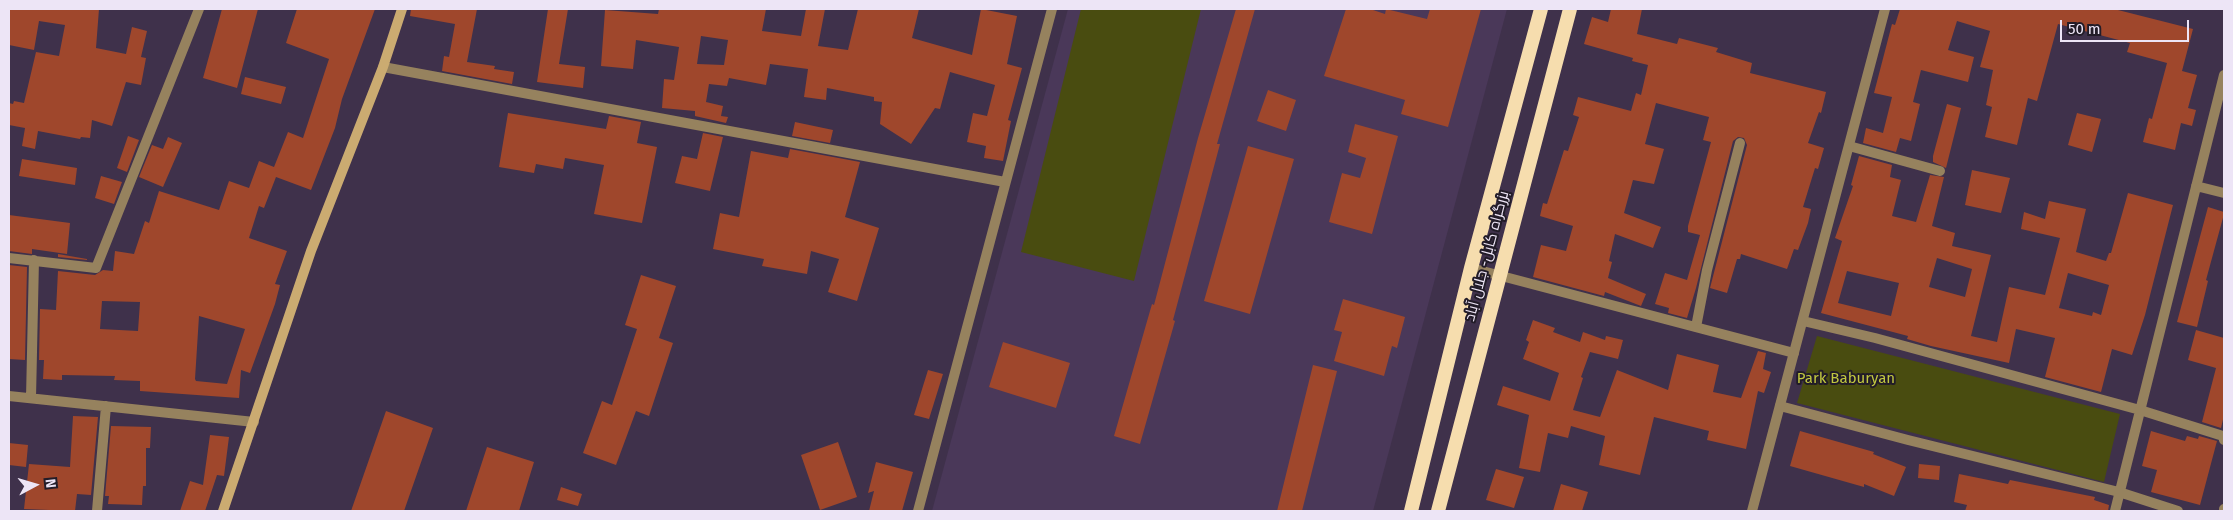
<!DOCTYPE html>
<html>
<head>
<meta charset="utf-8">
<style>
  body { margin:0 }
  #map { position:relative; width:2233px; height:520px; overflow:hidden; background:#3f314b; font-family:"Fira Sans",sans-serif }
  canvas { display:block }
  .frame { position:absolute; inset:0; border:10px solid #ede5f6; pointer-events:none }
  .north { position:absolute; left:10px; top:460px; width:50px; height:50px; -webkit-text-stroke:4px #221c28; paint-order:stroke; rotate:84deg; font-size:14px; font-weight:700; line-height:20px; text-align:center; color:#ede5f6 }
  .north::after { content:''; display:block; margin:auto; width:18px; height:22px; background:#ede5f6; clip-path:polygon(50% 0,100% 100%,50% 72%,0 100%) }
  .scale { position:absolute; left:2060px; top:20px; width:129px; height:22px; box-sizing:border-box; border:2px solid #ede5f6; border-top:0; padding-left:6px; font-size:15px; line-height:18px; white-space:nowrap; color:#ede5f6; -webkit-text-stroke:4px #221c28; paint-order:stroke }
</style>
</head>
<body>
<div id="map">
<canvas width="2233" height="520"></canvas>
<div class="frame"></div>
<div class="north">N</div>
<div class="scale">50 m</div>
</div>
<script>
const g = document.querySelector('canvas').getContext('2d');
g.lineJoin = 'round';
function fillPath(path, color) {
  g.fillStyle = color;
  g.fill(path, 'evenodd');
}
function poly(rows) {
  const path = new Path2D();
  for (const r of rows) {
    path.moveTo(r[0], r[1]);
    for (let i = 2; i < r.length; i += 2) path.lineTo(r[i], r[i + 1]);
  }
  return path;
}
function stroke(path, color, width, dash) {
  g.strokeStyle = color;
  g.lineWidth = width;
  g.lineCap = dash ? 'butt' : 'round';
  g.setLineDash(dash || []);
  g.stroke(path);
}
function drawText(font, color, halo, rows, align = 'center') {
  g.font = font + ' "Fira Sans",Cairo,sans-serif';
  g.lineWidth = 4;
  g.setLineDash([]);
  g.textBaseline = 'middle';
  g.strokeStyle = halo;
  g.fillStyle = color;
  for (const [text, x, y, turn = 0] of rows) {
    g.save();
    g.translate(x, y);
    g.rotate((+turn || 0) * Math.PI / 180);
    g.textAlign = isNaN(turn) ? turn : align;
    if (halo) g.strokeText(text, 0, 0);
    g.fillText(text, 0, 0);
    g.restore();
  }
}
fillPath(poly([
  [1068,9,1507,9,1373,511,932,511]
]), '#4a3859');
fillPath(poly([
  [1081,9,1201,9,1134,281,1021,252],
  [1817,336,2120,414,2104,482,1797,403]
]), '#494c10');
fillPath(poly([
  [9,9,99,9,96,48,126,54,132,27,147,31,141,57,146,58,141,85,126,82,112,126,92,120,90,138,81,137,80,139,38,131,35,149,22,146,25,128,9,125,9,103,13,104,14,101,24,103,36,52,59,56,65,25,39,21,34,50,9,45],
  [222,9,258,9,237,88,203,78],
  [297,9,375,9,342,99,335,128,311,190,276,177,264,208,259,206,249,238,287,251,275,284,280,285,275,304,250,373,241,370,239,398,140,391,140,381,114,380,115,376,62,375,62,380,43,379,44,360,39,360,40,309,56,310,58,271,95,275,103,270,113,271,115,251,134,254,145,221,149,223,159,191,219,210,229,181,249,188,259,161,274,167,288,132,303,138,329,59,286,43],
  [102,301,140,302,138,331,100,329],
  [199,316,245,329,227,384,196,381,195,379],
  [411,9,477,9,467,62,495,66,494,69,514,72,512,84,442,71,444,56,449,57,455,24,410,16],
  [548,9,568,9,559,64,585,67,583,88,537,82],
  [659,9,766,9,762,31,801,36,806,9,825,9,818,46,848,50,858,9,919,9,912,38,972,55,981,9,1017,16,1007,64,1022,68,1008,120,1011,121,1003,161,984,158,986,146,967,142,973,113,987,116,995,85,950,72,940,109,935,108,911,144,880,124,882,102,874,101,874,97,827,88,826,100,804,97,808,69,770,64,766,85,729,78,727,86,709,84,706,102,723,106,721,116,728,117,726,123,695,116,695,111,662,108,664,79,674,80,679,47,636,40,633,69,601,66,605,10,658,14],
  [701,36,728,40,724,65,697,64],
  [1236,9,1255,9,1217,144,1220,144,1173,320,1175,321,1140,444,1114,436,1152,304,1154,305,1198,138],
  [1346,9,1370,9,1385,14,1386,9,1427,19,1430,9,1481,9,1448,127,1401,114,1405,100,1324,76],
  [1611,9,1642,9,1637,34,1677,44,1679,38,1718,48,1716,52,1752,63,1750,73,1826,92,1821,113,1819,112,1808,143,1824,148,1818,169,1815,168,1803,207,1811,209,1808,223,1798,250,1794,249,1787,269,1741,254,1740,259,1737,259,1727,293,1710,288,1747,145,1744,138,1738,137,1733,141,1696,288,1687,318,1668,313,1669,308,1655,304,1665,273,1687,280,1700,235,1688,232,1688,226,1711,142,1703,140,1709,117,1656,103,1645,144,1664,149,1654,184,1633,180,1624,213,1661,227,1653,248,1615,234,1609,261,1612,262,1608,278,1646,294,1641,306,1605,292,1604,296,1533,277,1541,245,1566,251,1573,226,1540,216,1543,203,1547,204,1564,150,1568,151,1579,117,1573,115,1578,97,1631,111,1636,93,1641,95,1648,65,1632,61,1633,58,1584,44,1592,17,1608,22],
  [1900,9,2114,9,2193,29,2182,71,2197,75,2188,108,2196,110,2192,126,2181,123,2175,150,2143,142,2149,118,2152,119,2167,63,2127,52,2130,43,2058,24,2037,101,2028,98,2017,145,1985,137,1992,107,1986,105,1993,70,1980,67,1990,31,1957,21,1948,50,1974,57,1968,82,1921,70,1913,102,1920,104,1911,141,1900,138,1896,152,1863,143,1866,128,1883,133,1892,97,1874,93,1892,24,1895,25],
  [245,77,286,87,281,104,241,94],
  [1268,90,1296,100,1286,131,1257,121],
  [1947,104,1961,108,1946,168,1933,162,1933,156],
  [508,113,606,129,609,116,641,122,637,143,657,147,642,223,594,214,604,165,565,158,563,169,536,164,534,173,499,167],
  [2077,113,2101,119,2092,152,2068,145],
  [795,122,833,130,830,143,792,136],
  [1355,124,1398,136,1372,234,1329,222,1342,173,1360,178,1366,158,1348,152],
  [703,133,723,137,710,191,675,183,682,156,697,159],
  [128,136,139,140,127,172,117,168],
  [168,137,182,143,163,187,139,177,152,145,163,149],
  [1248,146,1294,159,1250,314,1204,301],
  [790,149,860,162,845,217,879,228,857,301,828,292,839,259,811,251,807,274,762,266,764,259,713,249,720,213,739,217,751,151,788,158],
  [1859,156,1892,165,1890,177,1901,180,1892,216,1916,222,1930,175,1944,177,1932,226,1955,233,1952,246,1991,255,1971,336,1997,342,2009,287,2045,295,2060,238,2021,229,2024,212,2045,219,2049,201,2086,209,2076,252,2106,261,2109,253,2111,253,2128,193,2173,205,2145,315,2132,355,2112,349,2101,392,2045,377,2055,338,2016,329,2009,363,1931,346,1907,339,1908,336,1821,313,1842,241,1835,238,1853,186,1851,185],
  [1937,258,1972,269,1965,297,1929,287],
  [1847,271,1899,283,1891,316,1838,303],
  [2068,273,2109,285,2101,315,2093,312,2092,316,2059,308],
  [22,159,77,168,75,185,19,176],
  [1972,170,2010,178,2001,213,1965,205],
  [101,176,122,182,114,204,95,198],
  [2208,207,2224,212,2224,214,2206,280,2208,281,2197,327,2177,322],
  [9,215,70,223,67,254,32,249,32,254,9,251],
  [58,254,87,259,87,260,58,257],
  [9,265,27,267,25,360,9,359],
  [641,275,676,286,659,338,673,343,649,416,636,411,616,465,583,453,602,401,612,405,637,329,625,325],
  [1343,299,1405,317,1397,348,1392,346,1384,376,1334,361,1342,332,1334,330],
  [1533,320,1555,328,1553,332,1580,342,1583,332,1605,340,1606,336,1623,340,1618,359,1590,352,1581,377,1583,378,1573,410,1600,417,1617,370,1668,390,1677,354,1719,365,1713,392,1741,398,1758,351,1766,353,1763,369,1771,372,1764,393,1758,391,1746,449,1707,440,1709,431,1654,417,1640,475,1599,465,1605,436,1571,426,1568,438,1548,433,1540,472,1519,468,1529,415,1497,405,1503,386,1550,401,1559,373,1523,359,1529,342,1526,340],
  [2196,330,2224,338,2224,415,2221,428,2202,422,2216,368,2188,360],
  [1003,342,1070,363,1056,408,989,387],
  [1313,365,1337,371,1302,511,1277,511],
  [928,370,943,374,929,419,914,415],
  [386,411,433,428,404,511,351,511],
  [73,416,98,417,91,495,77,494,75,511,24,509,29,464,70,467],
  [111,426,151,427,150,448,146,448,146,486,143,486,142,505,108,504,109,496,105,496],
  [1800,431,1874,452,1873,454,1906,467,1894,496,1864,484,1864,487,1790,466],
  [2151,431,2185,441,2187,436,2198,439,2199,436,2217,441,2200,505,2151,492,2157,470,2142,466],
  [210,435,229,437,224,476,217,475,205,511,180,511,190,481,203,485],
  [838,442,857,497,820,510,801,455],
  [9,443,28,445,26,467,9,465],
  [487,447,534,462,519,511,466,511],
  [876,462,913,472,902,511,869,511,874,491,868,493],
  [1919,464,1940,466,1939,480,1918,478],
  [1496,469,1524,477,1514,508,1486,500],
  [1959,474,2008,484,2010,480,2095,497,2094,500,2109,505,2108,511,1965,511,1967,505,1954,502],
  [1561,484,1588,492,1582,511,1553,511],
  [561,487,582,494,578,506,557,500]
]), '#9f472c');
stroke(poly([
  [383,67,1005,182],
  [1849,146,1940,171],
  [2196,186,2224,193],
  [9,258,96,268,199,9],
  [1471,268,1794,353],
  [1803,321,1875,338,2140,410,2223,436,2224,440],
  [1696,327,1707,270,1740,143],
  [9,396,254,422],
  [31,398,34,260],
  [1780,406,1908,440,2119,492,2178,511],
  [97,511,106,406],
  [918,511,1052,9],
  [2115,511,2224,75],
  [2224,511,2224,509]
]), '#96825e', 10);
stroke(poly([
  [1752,511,1885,9]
]), '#96825e', 10);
stroke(poly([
  [223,511,311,251,383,67,402,9]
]), '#cbab71', 10);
stroke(poly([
  [1411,511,1471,268,1541,9],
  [1438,511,1570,9]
]), '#f6ddae', 14);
drawText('15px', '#ede5f6', '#221c28', [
  ["بزرگراه کابل- جلال آباد",1487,256,-75]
]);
drawText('15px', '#c2c840', '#221c28', [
  ["Park Baburyan",1846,379]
]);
</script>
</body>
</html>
